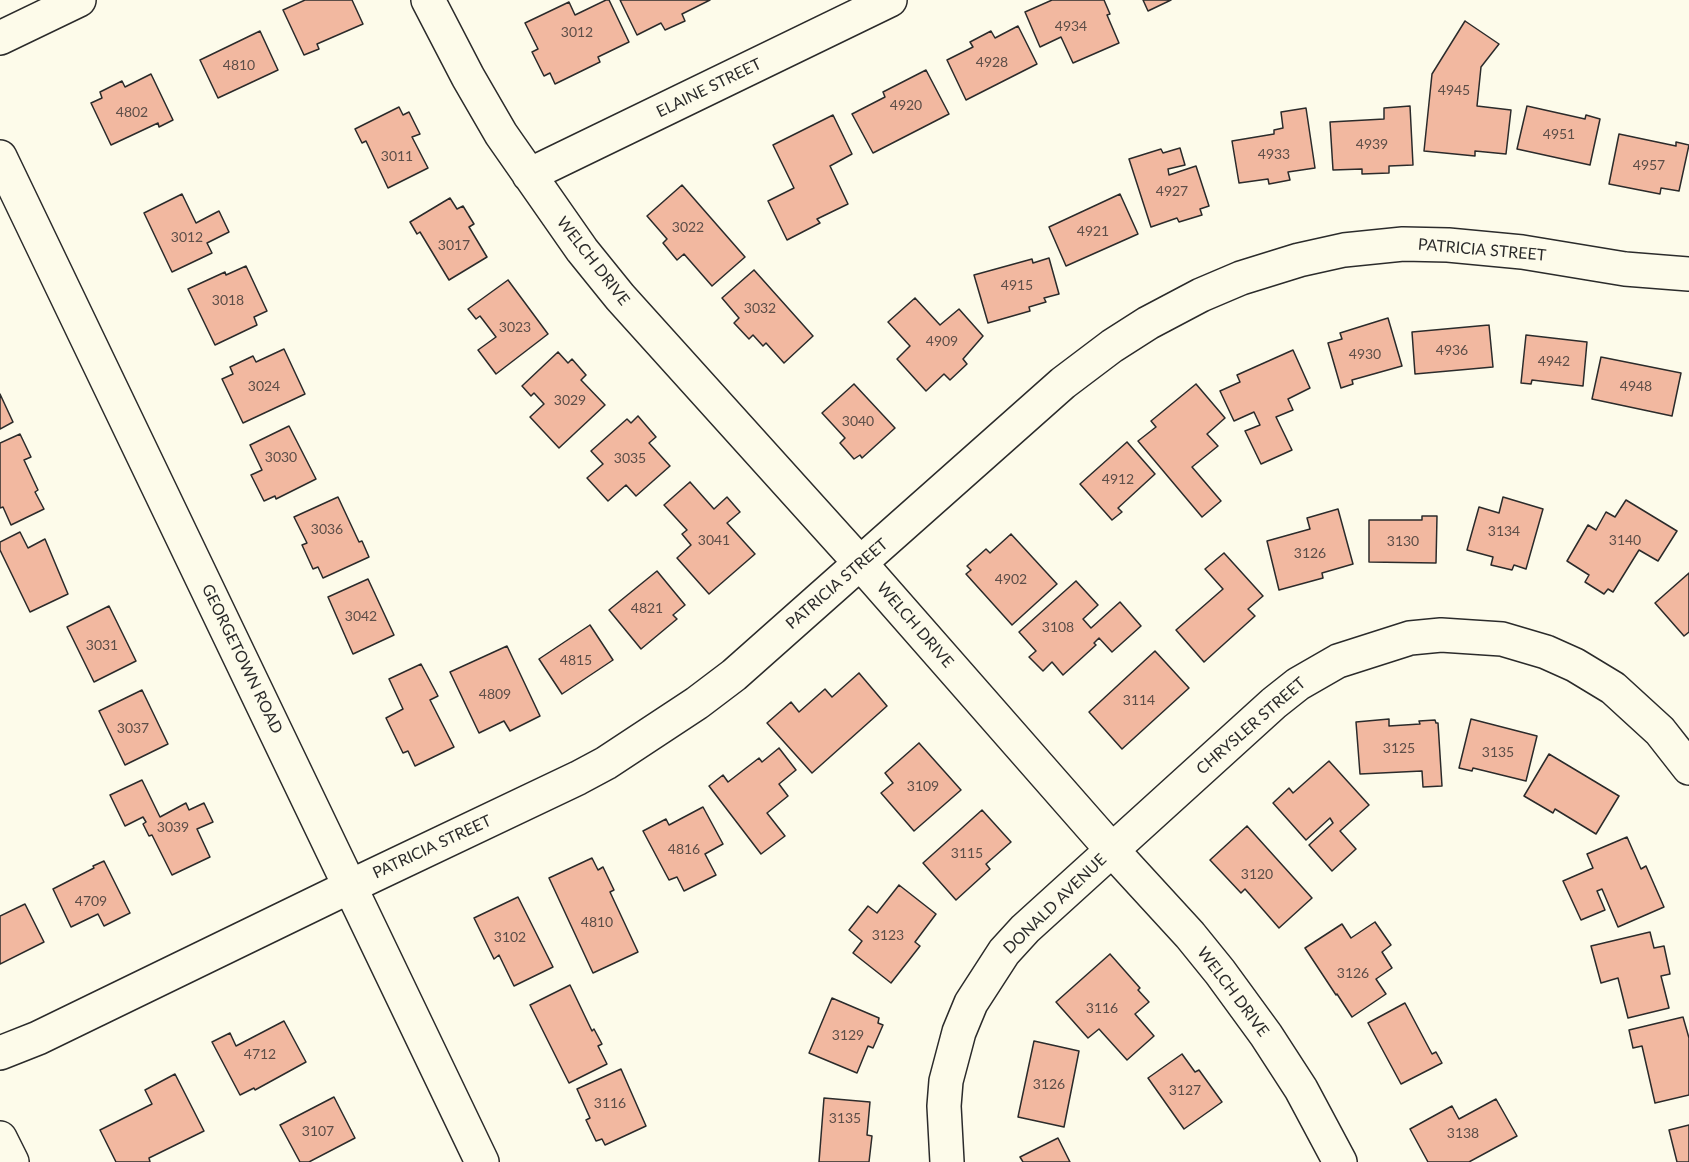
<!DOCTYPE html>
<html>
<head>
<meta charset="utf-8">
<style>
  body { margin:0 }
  canvas { display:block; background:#fdfbea }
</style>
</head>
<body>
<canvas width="1689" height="1162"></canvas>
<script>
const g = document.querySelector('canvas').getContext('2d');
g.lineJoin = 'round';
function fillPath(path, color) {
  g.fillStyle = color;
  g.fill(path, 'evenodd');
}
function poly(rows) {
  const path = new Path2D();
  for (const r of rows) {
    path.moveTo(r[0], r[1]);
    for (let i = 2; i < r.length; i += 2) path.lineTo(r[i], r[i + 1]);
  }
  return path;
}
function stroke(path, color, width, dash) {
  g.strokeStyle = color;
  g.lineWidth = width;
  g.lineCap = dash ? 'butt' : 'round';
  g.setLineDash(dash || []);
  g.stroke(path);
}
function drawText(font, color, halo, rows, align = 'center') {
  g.font = font + ' Lato,sans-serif';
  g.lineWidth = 4.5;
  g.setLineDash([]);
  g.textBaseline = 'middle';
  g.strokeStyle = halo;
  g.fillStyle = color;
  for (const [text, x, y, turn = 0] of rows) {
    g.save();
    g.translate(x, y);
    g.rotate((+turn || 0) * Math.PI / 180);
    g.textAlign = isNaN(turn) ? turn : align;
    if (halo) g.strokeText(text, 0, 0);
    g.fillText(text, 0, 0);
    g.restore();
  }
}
const building = poly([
  [305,0,352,0,363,24,317,44,319,49,304,55,283,10,305,0],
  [606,0,609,0,629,42,598,57,600,62,555,84,550,73,544,76,532,52,538,49,525,23,569,2,575,15,606,0],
  [620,0,710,0,682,14,685,21,665,30,661,23,637,35,620,0],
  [1052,0,1104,0,1110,14,1107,15,1119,43,1073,63,1061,37,1040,47,1025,12,1052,0],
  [1143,0,1171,0,1148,11,1143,0],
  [1465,21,1499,44,1481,67,1477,106,1511,110,1506,154,1475,151,1475,156,1424,151,1432,74,1465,21],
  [1018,26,1037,64,966,100,947,60,973,47,970,42,991,31,995,38,1018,26],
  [260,31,278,70,218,98,200,60,260,31],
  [926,70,949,114,873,153,852,114,885,97,883,92,926,70],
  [151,74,173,120,159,127,158,123,111,145,91,103,102,98,100,92,122,81,125,87,151,74],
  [1410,106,1413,165,1389,166,1389,173,1362,174,1362,169,1333,170,1330,122,1384,119,1384,108,1410,106],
  [1527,106,1585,119,1586,115,1600,119,1590,165,1517,149,1527,106],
  [399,107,403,115,409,112,420,134,412,137,428,168,388,188,366,141,362,143,355,129,399,107],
  [1306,108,1315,168,1288,172,1290,180,1269,184,1268,179,1239,183,1232,141,1274,134,1274,130,1283,128,1281,112,1306,108],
  [833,115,852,154,830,166,848,204,817,219,820,223,787,240,768,201,794,188,773,145,833,115],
  [1619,134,1676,146,1676,142,1689,145,1679,191,1661,188,1660,194,1609,184,1619,134],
  [1180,148,1185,165,1168,169,1169,175,1196,166,1209,206,1200,209,1202,215,1179,222,1177,218,1151,227,1129,159,1161,149,1163,153,1180,148],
  [682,185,745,257,712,286,684,254,677,260,663,243,667,239,647,216,682,185],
  [182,194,196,223,219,211,229,232,207,243,212,253,172,272,144,213,182,194],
  [1120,194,1138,234,1066,266,1049,227,1120,194],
  [450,198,457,209,463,206,474,224,469,227,487,257,449,280,420,232,417,234,410,222,450,198],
  [1049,258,1059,294,1044,298,1046,302,1029,307,1030,311,988,323,974,275,1032,259,1033,263,1049,258],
  [246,266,267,311,254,317,257,325,215,345,188,289,225,272,226,275,246,266],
  [754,270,813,336,784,363,766,343,763,346,753,335,749,339,734,323,739,318,722,298,754,270],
  [508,280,548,334,496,374,478,350,496,337,480,316,476,319,468,309,508,280],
  [915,298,940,325,959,309,983,336,963,359,967,364,950,380,944,374,926,391,897,359,910,346,888,322,915,298],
  [1388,318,1402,366,1352,380,1353,384,1341,388,1328,343,1342,339,1340,333,1388,318],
  [1489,325,1493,367,1415,374,1412,332,1489,325],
  [1526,335,1587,342,1583,386,1532,380,1531,384,1521,383,1526,335],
  [284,349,305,394,243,423,222,379,233,374,230,367,253,356,256,362,284,349],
  [1293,350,1310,388,1288,399,1293,410,1276,417,1292,450,1261,464,1245,431,1260,425,1254,412,1234,421,1220,391,1240,382,1237,375,1293,350],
  [558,352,568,363,572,359,586,375,581,380,605,405,559,448,530,417,544,404,534,393,531,396,522,386,558,352],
  [1601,357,1681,373,1672,416,1592,399,1601,357],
  [854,384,895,428,862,458,860,455,854,459,840,443,845,438,822,413,854,384],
  [1196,384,1225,418,1207,434,1218,446,1192,467,1221,501,1202,517,1138,441,1156,427,1151,421,1196,384],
  [0,394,13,422,0,429,0,394],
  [638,416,656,437,649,443,670,466,636,496,626,485,608,501,587,478,603,464,591,451,627,419,631,423,638,416],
  [289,426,316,479,276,499,275,496,264,501,251,475,262,470,250,445,289,426],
  [20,434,31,457,24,460,38,490,35,492,44,509,11,525,3,507,0,508,0,443,20,434],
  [1127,442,1155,474,1118,508,1122,512,1112,520,1080,484,1127,442],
  [690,482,714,509,727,497,740,512,727,523,755,554,709,594,677,558,691,545,682,534,687,530,664,505,690,482],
  [338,497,359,542,362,541,369,557,323,578,318,567,313,569,302,545,307,543,294,517,338,497],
  [1503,497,1543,509,1526,569,1514,565,1512,570,1491,565,1493,557,1467,550,1479,507,1499,513,1503,497],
  [1626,500,1677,531,1658,561,1639,550,1613,592,1608,589,1604,594,1585,582,1589,575,1567,561,1588,525,1596,530,1606,512,1615,517,1626,500],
  [1338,509,1353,564,1322,573,1323,578,1279,590,1267,541,1310,529,1307,518,1338,509],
  [1422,516,1437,516,1436,563,1369,562,1369,520,1422,520,1422,516],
  [20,532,28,548,45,539,68,594,30,612,0,550,0,542,20,532],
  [1011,534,1057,584,1012,625,966,574,971,570,967,566,986,549,990,553,1011,534],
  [1224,553,1263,596,1248,609,1255,616,1204,662,1176,630,1223,589,1205,569,1224,553],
  [657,571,685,605,673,615,677,619,641,649,609,610,657,571],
  [1689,573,1689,632,1684,636,1655,603,1689,573],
  [368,579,394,635,353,654,328,597,368,579],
  [1076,581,1098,605,1083,619,1091,628,1120,602,1141,626,1112,652,1099,638,1094,643,1096,645,1063,675,1052,662,1043,671,1029,657,1036,651,1019,632,1076,581],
  [109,606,136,661,94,682,67,627,109,606],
  [590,625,613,660,562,694,539,659,590,625],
  [507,646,540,716,510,731,504,721,479,733,450,672,507,646],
  [1155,651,1189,688,1122,749,1089,712,1155,651],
  [421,664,438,696,430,700,454,747,415,766,408,751,403,753,386,718,403,709,389,679,421,664],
  [859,673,887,706,812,773,767,723,791,702,799,712,825,689,832,697,859,673],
  [142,690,168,744,125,765,99,711,142,690],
  [1389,719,1389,726,1420,724,1419,721,1435,720,1436,723,1438,723,1442,786,1423,787,1422,771,1360,774,1356,722,1389,719],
  [1471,719,1537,736,1526,781,1473,768,1472,771,1459,768,1471,719],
  [919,743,961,790,914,831,881,793,893,783,885,773,919,743],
  [779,748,796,770,779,784,788,796,767,813,785,836,761,854,709,786,723,775,728,782,759,758,762,762,779,748],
  [1549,754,1619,796,1596,834,1555,809,1553,813,1524,796,1549,754],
  [1329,761,1369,805,1340,831,1356,849,1332,871,1309,845,1333,823,1330,818,1306,840,1273,803,1289,788,1293,793,1329,761],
  [142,780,160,817,186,803,189,810,204,803,213,822,197,829,210,857,172,875,152,835,149,836,143,824,146,822,143,817,125,826,110,795,142,780],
  [703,807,723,844,705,854,716,875,684,891,677,877,669,880,643,831,666,819,669,825,703,807],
  [982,810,1011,842,986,864,990,869,956,900,923,863,982,810],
  [1247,826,1312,898,1279,928,1245,889,1241,893,1210,860,1247,826],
  [1627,837,1641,869,1646,866,1664,907,1618,927,1602,889,1597,891,1605,910,1581,920,1563,881,1593,868,1587,854,1627,837],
  [592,858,598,870,603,867,614,890,610,892,638,952,593,973,549,878,592,858],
  [104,861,130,913,104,926,98,914,71,927,53,889,94,868,93,866,104,861],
  [899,885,936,914,915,942,920,946,891,983,853,953,862,941,849,930,868,906,877,913,899,885],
  [518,897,553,967,514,986,499,955,494,959,474,918,518,897],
  [25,904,44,942,0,964,0,916,25,904],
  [1375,922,1391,945,1382,952,1392,968,1376,979,1386,994,1352,1017,1337,994,1336,995,1305,948,1342,924,1351,938,1375,922],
  [1650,932,1654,948,1664,946,1670,974,1661,976,1669,1008,1628,1018,1618,978,1601,983,1591,946,1650,932],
  [1110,954,1140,988,1138,990,1149,1002,1135,1014,1154,1036,1127,1060,1099,1029,1088,1038,1056,1002,1110,954],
  [570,985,592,1031,594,1029,602,1044,598,1046,607,1064,569,1083,530,1005,570,985],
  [832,998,879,1018,878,1023,883,1025,873,1048,868,1046,857,1073,809,1053,832,998],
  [1405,1003,1432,1054,1436,1052,1442,1063,1401,1084,1368,1023,1405,1003],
  [1683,1017,1689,1038,1689,1095,1655,1103,1642,1046,1633,1048,1629,1030,1683,1017],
  [284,1021,306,1062,255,1090,254,1088,240,1095,212,1042,230,1033,236,1046,284,1021],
  [1034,1041,1079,1051,1064,1127,1018,1117,1034,1041],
  [1182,1054,1195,1072,1199,1070,1222,1102,1184,1129,1148,1078,1182,1054],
  [621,1069,646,1126,605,1145,602,1139,596,1141,586,1120,590,1118,577,1089,621,1069],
  [175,1074,204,1131,149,1158,150,1162,116,1162,100,1130,152,1104,145,1090,175,1074],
  [334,1097,355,1138,309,1162,300,1162,280,1125,334,1097],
  [824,1098,870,1102,867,1135,872,1136,869,1162,819,1162,824,1098],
  [1496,1099,1517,1136,1469,1162,1428,1162,1410,1129,1452,1106,1459,1119,1496,1099],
  [1689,1125,1689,1162,1677,1162,1669,1130,1689,1125],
  [1058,1138,1070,1162,1023,1162,1020,1157,1058,1138]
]);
fillPath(building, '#f2b8a0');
stroke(building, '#2b2b2b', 1.5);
const minor = poly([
  [428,0,468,77,501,134,582,250,620,297,861,564,1112,850,1190,935,1220,972,1266,1035,1301,1089,1340,1162],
  [0,38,79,0],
  [529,175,890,0],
  [0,1053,38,1038,351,886,578,778,606,763,697,703,734,675,1063,383,1112,346,1148,323,1201,295,1241,278,1299,260,1344,250,1403,244,1448,245,1522,252,1625,269,1689,274],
  [0,1138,12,1162],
  [947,1162,944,1106,946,1081,959,1032,971,1003,1004,952,1025,929,1274,703,1298,684,1338,661,1410,638,1441,635,1502,639,1546,652,1575,665,1613,688,1660,731,1689,768]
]);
const major = poly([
  [0,157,482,1162]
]);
stroke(minor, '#2b2b2b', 36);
stroke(major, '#2b2b2b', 36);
stroke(minor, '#fdfbea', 33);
stroke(major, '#fdfbea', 33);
drawText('14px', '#5d4e48', null, [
  ["4934",1071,26],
  ["3012",577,32],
  ["4928",992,62],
  ["4810",239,65],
  ["4945",1454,90],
  ["4920",906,105],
  ["4802",132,112],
  ["4951",1559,134],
  ["4939",1372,144],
  ["4933",1274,154],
  ["3011",397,156],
  ["4957",1649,165],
  ["4927",1172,191],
  ["3022",688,227],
  ["4921",1093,231],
  ["3012",187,237],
  ["3017",454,245],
  ["4915",1017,285],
  ["3018",228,300],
  ["3032",760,308],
  ["3023",515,327],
  ["4909",942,341],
  ["4936",1452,350],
  ["4930",1365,354],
  ["4942",1554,361],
  ["3024",264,386],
  ["4948",1636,386],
  ["3029",570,400],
  ["3040",858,421],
  ["3030",281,457],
  ["3035",630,458],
  ["4912",1118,479],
  ["3036",327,529],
  ["3134",1504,531],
  ["3041",714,540],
  ["3140",1625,540],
  ["3130",1403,541],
  ["3126",1310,553],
  ["4902",1011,579],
  ["4821",647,608],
  ["3042",361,616],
  ["3108",1058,627],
  ["3031",102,645],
  ["4815",576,660],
  ["4809",495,694],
  ["3114",1139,700],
  ["3037",133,728],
  ["3125",1399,748],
  ["3135",1498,752],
  ["3109",923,786],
  ["3039",173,827],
  ["4816",684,849],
  ["3115",967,853],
  ["3120",1257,874],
  ["4709",91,901],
  ["4810",597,922],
  ["3123",888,935],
  ["3102",510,937],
  ["3126",1353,973],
  ["3116",1102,1008],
  ["3129",848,1035],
  ["4712",260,1054],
  ["3126",1049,1084],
  ["3127",1185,1090],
  ["3116",610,1103],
  ["3135",845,1118],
  ["3107",318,1131],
  ["3138",1463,1133]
]);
drawText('16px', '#2b2b2b', '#fdfbea', [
  ["ELAINE STREET",709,88,-26],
  ["PATRICIA STREET",1482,250,5],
  ["WELCH DRIVE",593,261,52],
  ["PATRICIA STREET",837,584,-41],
  ["WELCH DRIVE",915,625,49],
  ["GEORGETOWN ROAD",242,659,64],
  ["CHRYSLER STREET",1251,726,-41],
  ["PATRICIA STREET",432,847,-25],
  ["DONALD AVENUE",1055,904,-44],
  ["WELCH DRIVE",1233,992,53]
]);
</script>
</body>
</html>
